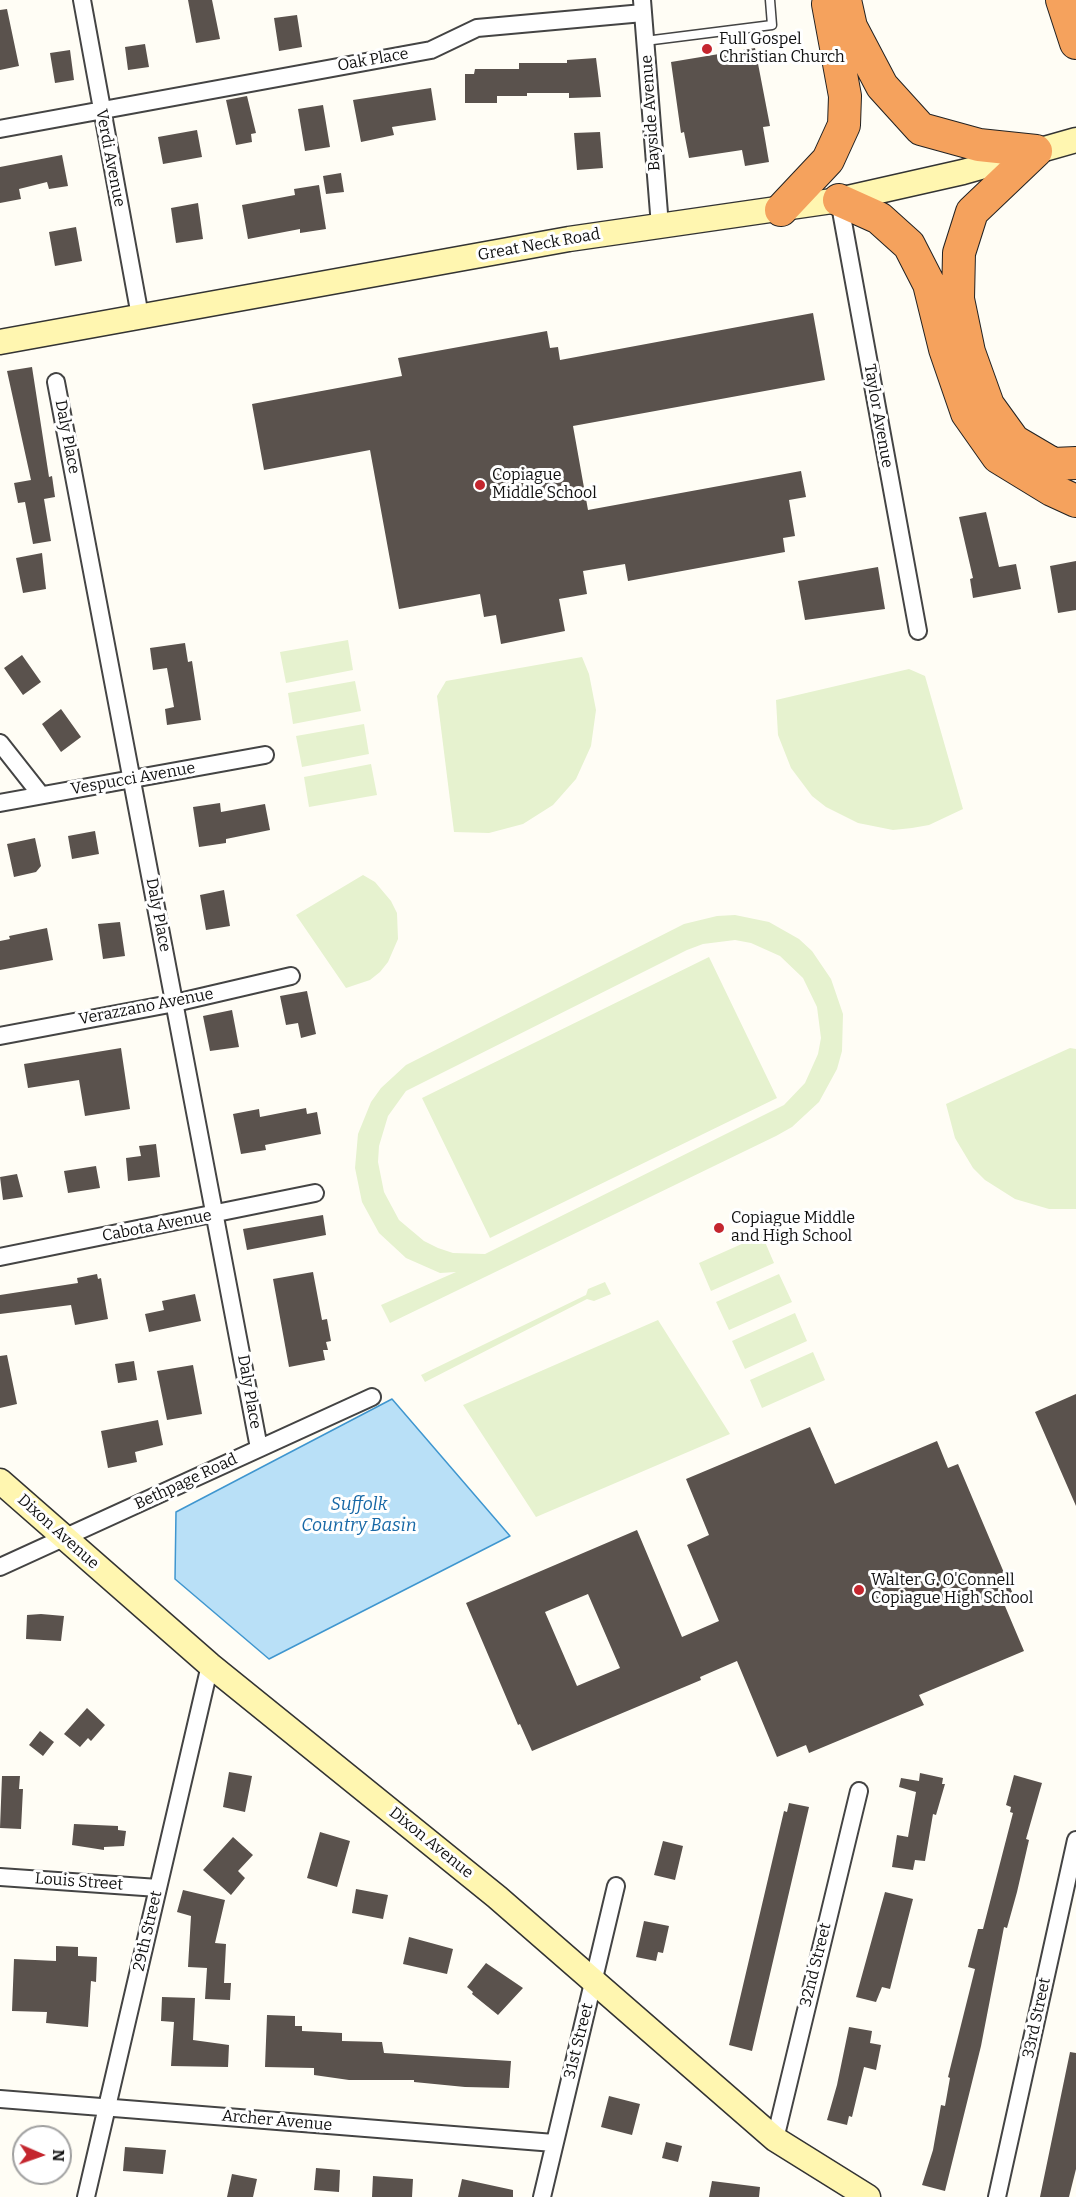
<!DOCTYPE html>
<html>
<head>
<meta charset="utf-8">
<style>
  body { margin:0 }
  #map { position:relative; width:1076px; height:2197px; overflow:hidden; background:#fffdf5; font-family:Bitter,serif }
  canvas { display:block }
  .north { position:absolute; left:12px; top:2125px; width:60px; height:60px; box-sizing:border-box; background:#fff; border:2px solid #a0a0a0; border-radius:50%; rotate:92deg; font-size:16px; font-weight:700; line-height:24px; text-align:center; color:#111 }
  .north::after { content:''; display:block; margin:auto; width:21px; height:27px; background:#c4262e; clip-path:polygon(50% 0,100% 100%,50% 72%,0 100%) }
</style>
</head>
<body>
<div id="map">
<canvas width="1076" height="2197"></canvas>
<div class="north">N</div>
</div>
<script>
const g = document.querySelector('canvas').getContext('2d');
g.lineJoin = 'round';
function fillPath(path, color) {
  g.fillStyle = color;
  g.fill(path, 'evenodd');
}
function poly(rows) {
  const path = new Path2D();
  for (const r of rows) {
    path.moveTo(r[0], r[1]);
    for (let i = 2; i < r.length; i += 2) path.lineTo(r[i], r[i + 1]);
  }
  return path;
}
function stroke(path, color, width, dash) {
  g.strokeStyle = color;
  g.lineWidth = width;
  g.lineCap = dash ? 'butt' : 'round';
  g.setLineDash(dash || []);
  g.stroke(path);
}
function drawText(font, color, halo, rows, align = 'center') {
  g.font = font + ' Bitter,serif';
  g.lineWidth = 6;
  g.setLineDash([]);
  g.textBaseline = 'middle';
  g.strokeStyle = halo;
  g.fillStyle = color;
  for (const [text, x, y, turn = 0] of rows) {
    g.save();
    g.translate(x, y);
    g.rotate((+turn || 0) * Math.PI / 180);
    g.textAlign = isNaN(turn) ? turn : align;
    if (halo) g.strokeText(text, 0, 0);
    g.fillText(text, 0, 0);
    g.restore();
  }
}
fillPath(poly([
  [348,640,353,670,286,683,280,652],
  [582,657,589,674,596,710,591,746,576,779,553,805,523,824,489,833,454,832,437,696,446,681],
  [909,669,925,676,963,809,929,825,912,828,893,830,858,823,826,807,812,796,791,768,778,735,776,700],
  [355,681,361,711,293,724,288,693],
  [364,724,369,754,302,767,296,736],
  [371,764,377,795,309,807,304,777],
  [363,875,375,882,391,901,397,913,398,939,388,962,380,972,370,980,346,988,296,915],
  [735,915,769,922,799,939,812,951,831,979,843,1014,842,1051,837,1069,819,1102,792,1127,776,1136,390,1323,381,1305,456,1272,440,1273,406,1258,379,1233,362,1202,355,1168,358,1134,371,1102,381,1088,406,1065,684,924,717,916],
  [735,940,751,943,780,956,803,978,817,1007,821,1038,818,1054,805,1083,784,1105,485,1254,453,1253,438,1248,424,1241,399,1220,384,1192,378,1162,379,1146,388,1116,406,1091,687,950,703,944],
  [709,957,777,1098,490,1238,422,1098],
  [1070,1048,1076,1049,1076,1209,1049,1209,1015,1199,985,1180,973,1168,955,1138,946,1104],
  [762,1235,774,1263,711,1291,699,1263],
  [779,1274,792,1302,729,1330,716,1302],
  [605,1282,611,1294,594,1301,587,1299,425,1382,421,1375,586,1295,588,1289],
  [795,1313,807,1341,745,1369,732,1341],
  [658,1320,730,1434,536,1517,463,1405],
  [813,1352,825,1380,762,1408,750,1380]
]), '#e6f2cf');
const water = poly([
  [392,1399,510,1536,269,1659,175,1579,176,1512,392,1399]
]);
fillPath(water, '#b9e0f7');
stroke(water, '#3f96cf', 1.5);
fillPath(poly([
  [188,0,212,0,220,39,196,43],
  [7,9,19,66,0,70,0,10],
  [297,15,302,47,279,51,274,18],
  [145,44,149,67,128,70,125,47],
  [755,48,770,126,763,127,769,162,745,166,742,150,689,158,684,132,681,133,671,62],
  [70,50,74,80,55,83,50,53],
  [596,58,601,97,569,98,569,93,527,93,527,96,497,96,497,103,465,103,465,74,474,74,475,69,519,69,519,63,567,63,567,60],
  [431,88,436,120,392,127,394,135,361,142,353,100],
  [247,96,256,133,251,134,252,142,236,145,226,100],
  [323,105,330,147,305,151,298,109],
  [197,130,202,157,163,164,158,137],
  [600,132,603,168,577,170,574,133],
  [62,155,68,186,49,189,47,182,19,189,21,199,0,203,0,167],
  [341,173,344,192,326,194,323,176],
  [319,185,326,229,300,233,300,229,248,239,242,205,295,195,294,189],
  [198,203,203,239,176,243,171,208],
  [76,227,82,261,55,266,49,232],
  [813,313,825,380,573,426,588,510,801,471,806,497,789,500,795,536,783,538,785,552,628,581,625,564,583,571,587,594,559,599,565,631,501,644,496,615,484,617,480,594,399,609,370,450,264,470,252,404,402,376,398,358,547,331,550,348,558,347,560,360],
  [32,367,49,477,52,476,55,497,44,499,51,541,33,544,25,502,18,503,14,483,31,480,7,371],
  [986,512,999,567,1016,564,1021,589,973,598,970,579,973,578,959,517],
  [42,553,46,589,23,593,16,558],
  [1076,561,1076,610,1058,613,1050,566],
  [878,567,885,609,805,620,798,581],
  [185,643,188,662,192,661,201,720,167,725,165,709,174,707,167,668,153,670,150,648],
  [22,655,41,682,23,695,4,668],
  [61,709,81,737,61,752,42,724],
  [220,803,221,812,265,804,270,830,226,839,226,843,199,847,193,807],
  [95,831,99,854,72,859,68,836],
  [35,838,41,866,36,872,14,877,7,844],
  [224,890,230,926,206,930,200,895],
  [120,922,125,956,103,959,98,924],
  [47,928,53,960,0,970,0,941,10,939,9,936],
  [307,991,316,1034,301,1038,298,1023,286,1025,280,996],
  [232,1010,239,1047,210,1051,203,1016],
  [121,1048,130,1109,85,1116,79,1080,28,1088,24,1064],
  [306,1108,307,1114,317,1112,321,1134,265,1145,266,1150,241,1154,233,1114,259,1109,260,1117],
  [156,1144,160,1177,128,1181,126,1158,141,1156,139,1146],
  [96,1166,100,1188,68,1193,64,1171],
  [17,1174,23,1197,3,1200,0,1177],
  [323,1215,326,1235,247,1250,243,1229],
  [313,1272,322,1320,327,1319,331,1341,326,1342,328,1350,323,1350,325,1360,289,1367,273,1279],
  [97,1274,98,1279,101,1278,108,1319,75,1325,71,1305,0,1314,0,1295,78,1283,77,1278],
  [195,1294,201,1321,149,1332,145,1314,164,1310,162,1301],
  [7,1355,17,1404,0,1408,0,1356],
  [134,1361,137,1380,118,1383,115,1364],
  [193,1365,202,1414,167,1420,157,1371],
  [1076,1394,1076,1506,1035,1412],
  [158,1420,163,1445,135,1452,137,1462,108,1468,101,1431],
  [810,1427,835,1484,937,1441,948,1468,958,1464,1013,1594,1002,1599,1024,1651,919,1695,924,1705,809,1753,806,1745,777,1757,737,1661,700,1677,701,1680,532,1751,520,1724,518,1725,466,1603,637,1530,682,1637,719,1621,687,1545,709,1535,686,1479],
  [588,1594,620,1668,577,1686,545,1612],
  [41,1614,64,1616,61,1641,26,1639,27,1615],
  [87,1708,105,1725,91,1741,88,1738,80,1747,64,1734],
  [40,1731,54,1742,43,1756,29,1745],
  [229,1772,252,1776,245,1812,223,1807],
  [920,1773,943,1778,942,1784,945,1784,936,1815,933,1814,925,1861,915,1860,913,1870,892,1867,897,1835,908,1837,916,1792,899,1787,901,1778,919,1781],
  [1014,1775,1042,1783,1026,1839,1029,1840,1017,1892,1007,1928,1004,1927,981,2046,945,2191,922,2185,933,2150,941,2105,945,2106,950,2078,948,2077,975,1969,968,1967,978,1929,983,1929,1013,1813,1010,1812,1011,1807,1006,1805],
  [2,1776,20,1776,19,1789,23,1789,21,1829,0,1828],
  [789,1803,809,1807,752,2051,729,2045,784,1811,787,1812],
  [74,1824,118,1826,118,1830,126,1831,124,1846,104,1847,104,1850,72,1845],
  [320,1832,350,1841,337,1887,307,1878],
  [233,1837,253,1855,238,1871,245,1878,231,1895,203,1870],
  [663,1841,683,1846,675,1880,654,1875],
  [356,1889,388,1895,383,1919,352,1913],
  [183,1890,225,1900,215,1943,226,1944,224,1983,231,1983,230,2000,205,1999,207,1968,188,1967,191,1916,177,1912],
  [885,1892,913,1899,890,1989,882,1987,876,2002,856,1997],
  [644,1921,669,1926,663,1953,658,1952,656,1961,636,1957],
  [409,1937,453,1949,447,1974,403,1964],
  [56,1946,78,1947,78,1956,97,1957,96,1982,91,1981,88,2027,46,2023,47,2012,12,2011,14,1959,56,1961],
  [486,1963,523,1988,498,2015,472,1994,473,1992,467,1987],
  [162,1997,195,1998,193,2040,229,2045,228,2067,171,2066,174,2022,161,2021],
  [267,2015,295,2016,295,2026,302,2026,302,2031,342,2033,342,2041,382,2042,384,2053,511,2061,509,2088,465,2087,414,2082,414,2080,349,2080,314,2075,314,2068,265,2067],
  [849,2027,872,2031,870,2043,881,2045,876,2070,864,2067,852,2117,849,2116,847,2125,827,2120,837,2085],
  [1070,2052,1076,2053,1076,2169,1069,2197,1040,2197],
  [609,2096,640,2104,632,2135,601,2127],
  [666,2142,682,2146,678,2162,662,2158],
  [125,2147,166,2150,163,2174,123,2171],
  [316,2168,340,2170,339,2192,314,2190],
  [232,2174,257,2179,253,2197,227,2197],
  [373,2176,413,2179,412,2197,372,2197],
  [462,2179,513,2190,513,2197,458,2197],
  [712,2181,760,2187,759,2197,709,2197]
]), '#5a524d');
const lane = poly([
  [645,41,772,25,770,0]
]);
const street = poly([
  [82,0,140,316],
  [642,0,660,226],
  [0,129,431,50,477,28,643,13],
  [839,200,918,631],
  [56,382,259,1448],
  [0,743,41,795],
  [0,803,265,755],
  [0,1036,175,1003,291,976],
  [0,1257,315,1193],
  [0,1567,372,1397],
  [0,1877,158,1888],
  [0,2099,554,2143],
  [775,2139,859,1791],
  [86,2197,210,1665],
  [542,2197,616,1886],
  [997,2197,1076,1840]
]);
const secondary = poly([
  [0,342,569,239,839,200,963,172,1076,140],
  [0,1481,210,1665,497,1897,775,2139,868,2197]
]);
const highway = poly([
  [845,0,851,27,882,86,921,129,979,145,1036,151],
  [1062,0,1076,43],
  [1036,151,972,212,959,253,958,299,969,352,988,405,1014,441,1053,464,1076,463],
  [839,200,879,218,909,245,929,284,945,349,967,413,998,457,1052,490,1076,501],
  [781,210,828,160,844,125,845,96,828,4]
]);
stroke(lane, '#444', 11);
stroke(street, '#444', 20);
stroke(secondary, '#333', 27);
stroke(highway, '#222', 34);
stroke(lane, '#fff', 8);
stroke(street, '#fff', 16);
stroke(secondary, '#fff6b0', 24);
stroke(highway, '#f5a25d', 32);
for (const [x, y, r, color] of [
  [707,49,6,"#c4262e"],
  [480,485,6,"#c4262e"],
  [719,1228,6,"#c4262e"],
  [859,1590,6,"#c4262e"]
]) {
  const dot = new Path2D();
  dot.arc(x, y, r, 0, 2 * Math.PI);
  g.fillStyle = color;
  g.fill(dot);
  stroke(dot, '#fff', 2);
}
drawText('16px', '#111', '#fff', [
  ["Full Gospel",719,40],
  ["Christian Church",719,58],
  ["Copiague",492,476],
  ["Middle School",492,494],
  ["Copiague Middle",731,1219],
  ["and High School",731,1237],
  ["Walter G. O'Connell",871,1581],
  ["Copiague High School",871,1599]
], 'left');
drawText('16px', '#111', '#fff', [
  ["Oak Place",373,60,-10],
  ["Bayside Avenue",651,113,-94],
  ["Verdi Avenue",110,158,79],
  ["Great Neck Road",539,245,-10],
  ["Taylor Avenue",878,416,80],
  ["Daly Place",67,437,79],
  ["Vespucci Avenue",133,779,-10],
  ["Daly Place",158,915,79],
  ["Verazzano Avenue",146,1007,-11],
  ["Cabota Avenue",157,1226,-11],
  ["Daly Place",249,1392,80],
  ["Bethpage Road",186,1482,-25],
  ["Dixon Avenue",58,1532,42],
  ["Dixon Avenue",431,1843,39],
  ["Louis Street",79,1882,4],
  ["29th Street",148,1931,-77],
  ["32nd Street",816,1965,-76],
  ["33rd Street",1037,2018,-78],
  ["31st Street",579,2041,-76],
  ["Archer Avenue",277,2121,5]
]);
drawText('italic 18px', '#1768a6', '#fff', [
  ["Suffolk",359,1505],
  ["Country Basin",359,1526]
]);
</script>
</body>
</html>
